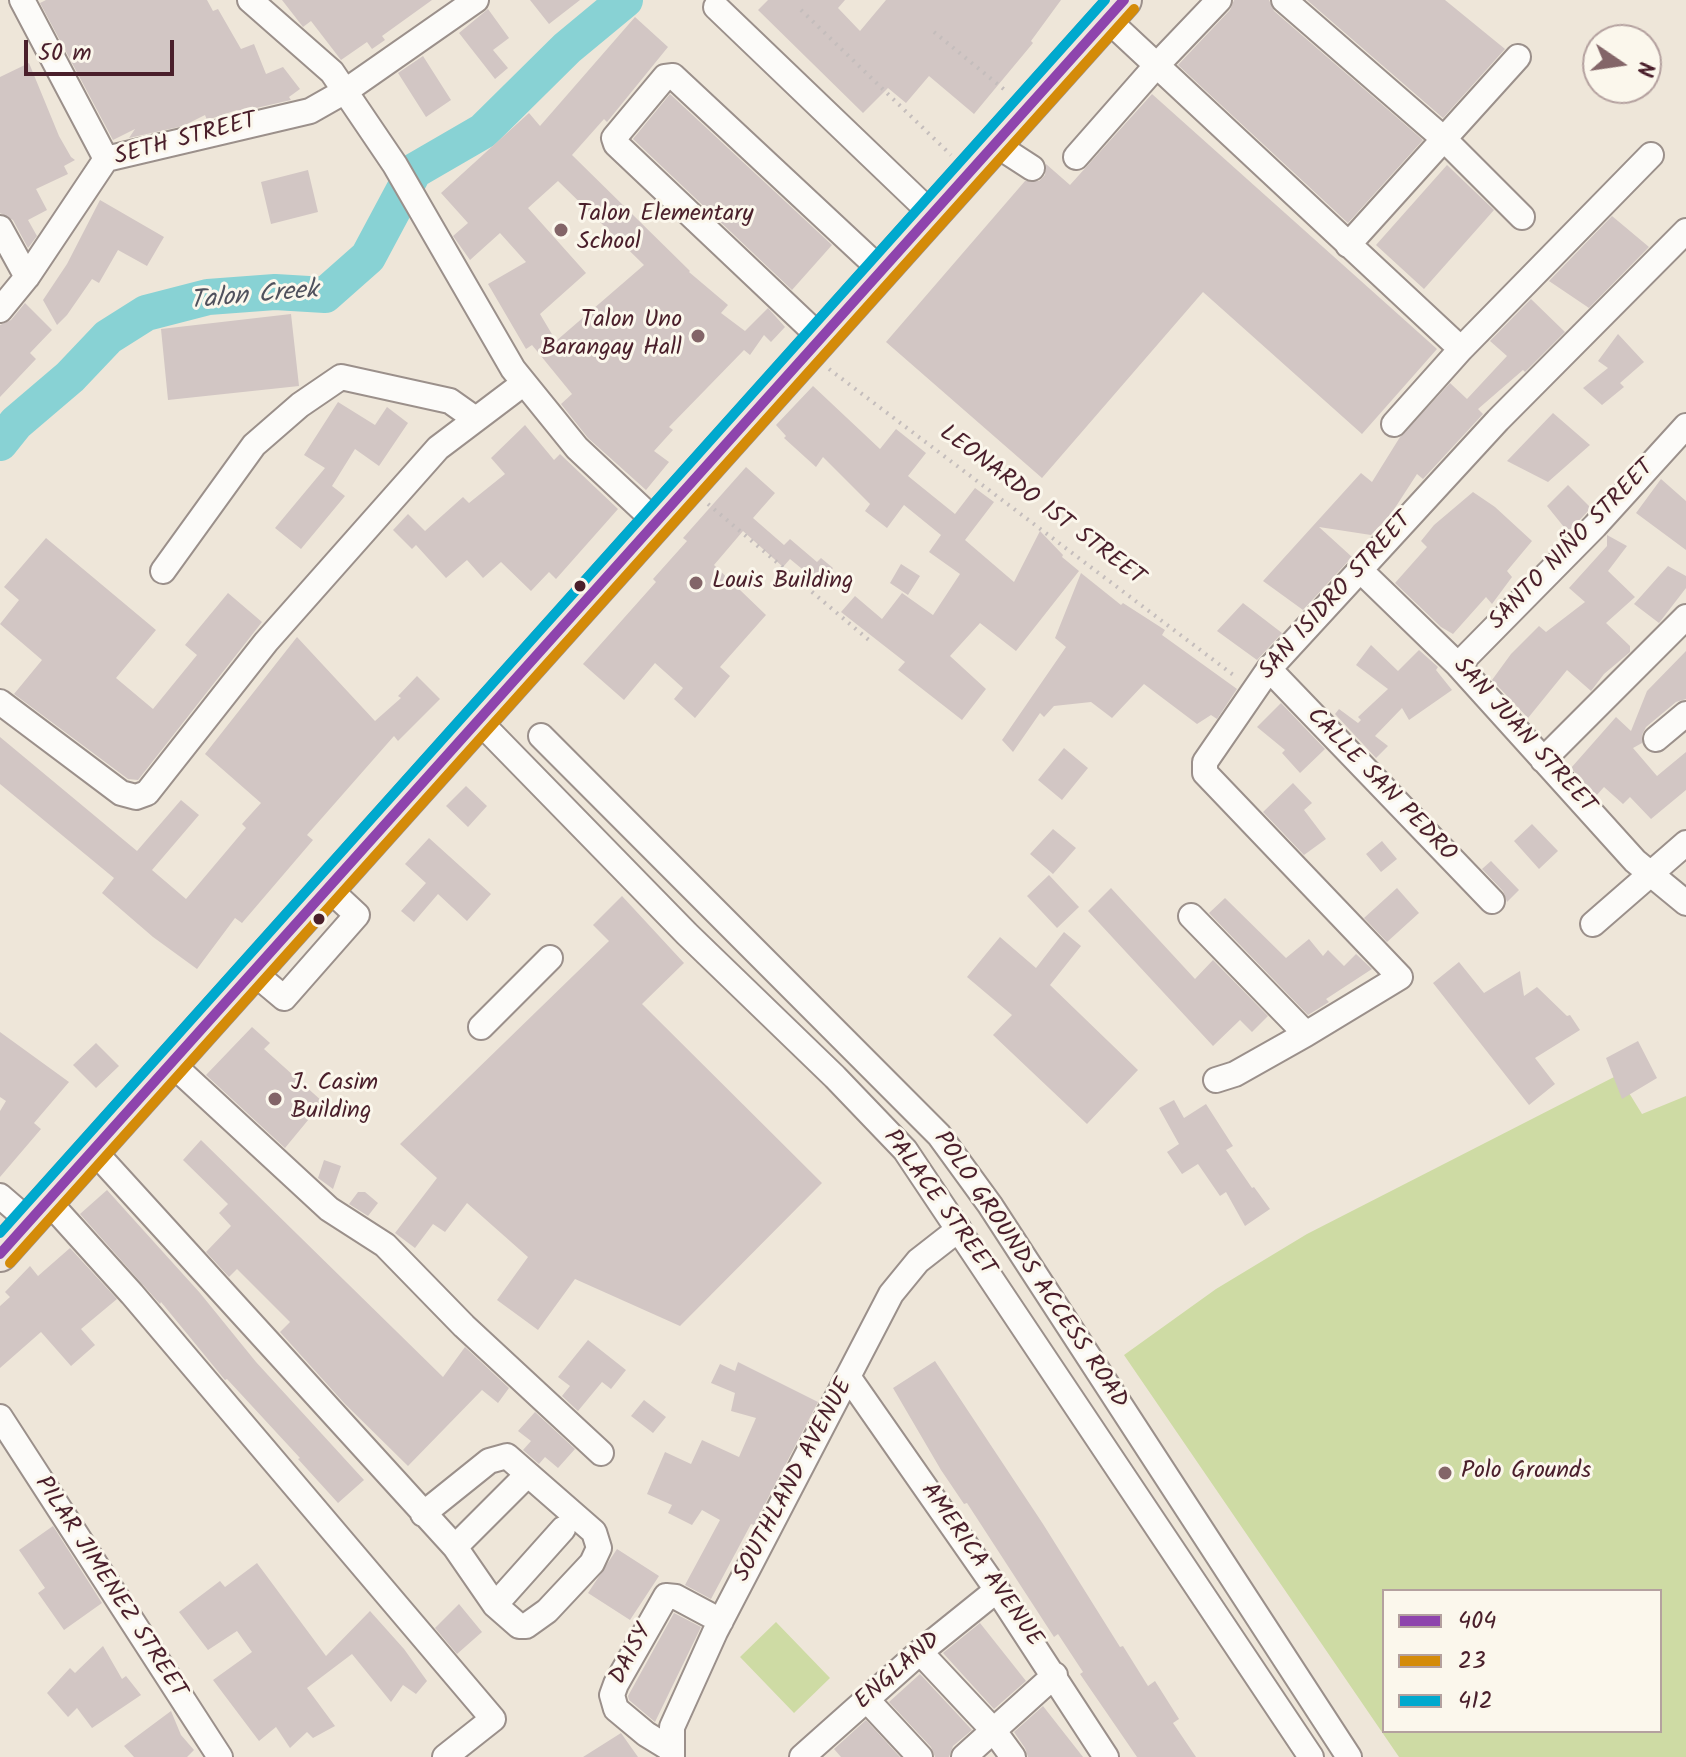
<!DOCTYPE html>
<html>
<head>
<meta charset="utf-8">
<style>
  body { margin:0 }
  #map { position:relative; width:1686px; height:1757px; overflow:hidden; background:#eee6d9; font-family:Kalam,sans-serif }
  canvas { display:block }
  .legend { position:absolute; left:1382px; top:1589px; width:280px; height:144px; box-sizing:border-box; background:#fbf7ec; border:2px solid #b4a19f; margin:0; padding:10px 14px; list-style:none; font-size:24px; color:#4a1f2b }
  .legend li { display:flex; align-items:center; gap:16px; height:40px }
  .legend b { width:40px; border:2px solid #b4a19f }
  .north { position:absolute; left:1582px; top:24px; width:80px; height:80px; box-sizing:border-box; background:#fbf7ec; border:2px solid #b4a19f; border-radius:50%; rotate:103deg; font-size:22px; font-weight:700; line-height:32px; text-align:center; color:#4a1f2b }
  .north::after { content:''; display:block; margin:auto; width:28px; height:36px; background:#836568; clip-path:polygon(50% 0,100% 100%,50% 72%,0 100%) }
  .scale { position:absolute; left:24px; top:40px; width:150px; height:36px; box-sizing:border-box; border:4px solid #4a1f2b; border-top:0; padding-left:10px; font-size:24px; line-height:28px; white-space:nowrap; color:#4a1f2b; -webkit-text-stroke:6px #fbf7ec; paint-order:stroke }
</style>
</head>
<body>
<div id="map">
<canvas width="1686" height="1757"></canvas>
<ul class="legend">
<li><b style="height:10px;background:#8e44ad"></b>404</li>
<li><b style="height:10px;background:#d48b09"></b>23</li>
<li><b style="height:10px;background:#00a9ce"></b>412</li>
</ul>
<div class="north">N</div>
<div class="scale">50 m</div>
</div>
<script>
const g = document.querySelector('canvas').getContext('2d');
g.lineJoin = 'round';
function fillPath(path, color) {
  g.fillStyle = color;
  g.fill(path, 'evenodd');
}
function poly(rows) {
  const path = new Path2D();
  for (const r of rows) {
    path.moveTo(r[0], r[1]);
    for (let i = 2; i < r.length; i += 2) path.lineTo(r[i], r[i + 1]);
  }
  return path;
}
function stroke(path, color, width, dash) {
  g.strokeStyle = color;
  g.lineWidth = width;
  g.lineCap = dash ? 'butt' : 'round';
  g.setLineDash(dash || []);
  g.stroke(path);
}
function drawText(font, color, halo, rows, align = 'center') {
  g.font = font + ' Kalam,sans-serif';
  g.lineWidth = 6;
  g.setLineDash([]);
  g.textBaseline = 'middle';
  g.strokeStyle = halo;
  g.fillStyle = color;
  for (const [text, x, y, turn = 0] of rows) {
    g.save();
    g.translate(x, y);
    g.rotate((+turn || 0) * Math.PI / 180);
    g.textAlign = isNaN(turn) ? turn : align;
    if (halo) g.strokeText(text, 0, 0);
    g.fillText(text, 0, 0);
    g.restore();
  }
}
fillPath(poly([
  [1618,1075,1642,1114,1686,1096,1686,1757,1399,1757,1124,1355,1216,1289,1307,1234],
  [1384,1591,1660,1591,1660,1731,1384,1731],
  [776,1622,830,1678,794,1713,740,1657]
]), '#cedba4');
stroke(poly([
  [0,443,16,423,70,377,108,337,146,313,208,297,275,292,325,295,368,257,414,171,483,131,567,48,625,0]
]), '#88d2d4', 36);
fillPath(poly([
  [46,0,207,0,213,11,218,9,241,49,254,44,266,74,283,67,300,89,289,97,291,100,239,112,237,110,207,120,205,115,183,126,129,138,135,129,113,140,40,3],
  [282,0,432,0,382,36,385,40,372,49,367,42,341,60,311,21,303,27],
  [530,0,580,0,549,24],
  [768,0,845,0,838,8,860,31,886,0,1061,0,1031,41,1033,43,974,114,929,76,906,103,888,88,863,113,758,10],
  [1234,0,1269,0,1274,11,1423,140,1348,223,1178,65,1230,10],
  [1307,0,1445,0,1505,49,1443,118],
  [488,9,509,38,493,50,508,68,495,79,459,33],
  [635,17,668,47,607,122,604,119,572,155,690,271,689,272,728,305,721,313,745,331,768,308,785,327,771,342,764,335,750,355,744,350,669,427,673,430,654,451,669,462,646,490,588,438,561,404,572,394,532,345,526,349,488,284,526,262,500,233,470,260,453,236,468,223,441,193,529,113,540,126],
  [558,181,644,265,556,341,540,314,586,273,528,208],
  [423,56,451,100,426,117,398,73],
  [29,63,59,136,71,157,75,160,64,166,68,174,36,189,47,210,28,220,37,236,28,248,13,220,0,213,0,77],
  [670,94,832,245,792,290,633,139],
  [1152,94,1437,349,1362,434,1203,292,1042,478,886,342,1025,181,1039,181,1045,175,1046,164,1070,185],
  [1447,165,1494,210,1424,289,1376,245],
  [308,170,318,212,271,224,261,182],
  [100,200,164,237,147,266,118,250,99,283,92,279,67,315,57,325,43,300,67,264],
  [1612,216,1649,247,1589,308,1549,281],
  [1531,299,1565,332,1525,372,1523,370,1478,409,1483,414,1423,479,1417,474,1391,514,1371,535,1319,527,1352,557,1303,610,1263,581,1361,473,1372,482,1400,437,1450,383,1467,399,1507,356,1490,341],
  [25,303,52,330,30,353,36,359,0,397,0,325,11,320],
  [291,314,299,386,168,400,161,329],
  [1618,334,1644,362,1620,383,1624,387,1602,405,1583,388,1608,368,1598,361],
  [813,386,880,449,896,429,926,453,908,476,955,514,975,488,994,502,965,540,1014,582,1040,531,1063,555,1062,557,1079,571,1016,651,980,623,950,656,986,689,962,720,898,670,905,662,841,612,855,596,882,619,902,593,933,615,960,574,929,552,941,535,904,505,887,528,865,511,870,504,823,457,816,467,784,438,786,436,776,425],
  [338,402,375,425,387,407,408,423,379,466,355,449,332,486,345,496,301,549,275,528,325,468,304,455],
  [1553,413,1590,445,1548,482,1507,461],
  [525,425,554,460,560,454,618,509,556,579,549,572,531,591,501,562,483,578,467,560,446,578,416,545,412,549,393,530,408,514,425,531,463,497,469,503,505,474,491,458],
  [746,467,775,493,753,518,784,545,790,539,817,562,821,558,833,568,829,573,833,577,824,587,790,559,783,567,743,531,714,565,766,615,720,667,730,676,695,718,674,699,683,688,655,663,624,700,583,664,656,582,653,579,687,541,683,538],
  [1661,479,1686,501,1686,550,1636,513],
  [1568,485,1591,508,1568,532,1547,506],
  [1473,492,1495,507,1532,541,1507,571,1512,577,1492,604,1486,597,1453,634,1441,627,1395,583,1427,547,1421,541,1434,525],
  [1607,535,1627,546,1608,571,1635,597,1606,623,1630,646,1630,652,1604,674,1591,691,1567,670,1528,718,1492,680,1511,654,1539,626,1546,632,1585,602,1569,588,1607,546],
  [46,538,156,630,116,678,153,709,197,655,185,645,228,593,262,622,138,780,128,779,14,694,42,660,0,624,19,600,4,587],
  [901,564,920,576,908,595,890,583],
  [1668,566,1686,576,1686,588,1659,623,1634,604],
  [1081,573,1121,605,1123,603,1165,630,1162,635,1237,689,1217,719,1211,715,1197,724,1144,684,1112,718,1091,702,1054,706,1044,717,1040,713,1013,752,1002,740,1066,647,1055,638],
  [1243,603,1282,633,1257,660,1217,631],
  [297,637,375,721,401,698,398,696,417,676,440,699,398,741,394,736,307,835,313,840,242,923,235,918,197,969,153,937,102,893,114,878,0,784,0,737,137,851,181,800,199,815,152,870,186,899,246,828,242,824,261,803,205,754],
  [1371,645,1398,671,1419,650,1438,667,1436,670,1452,690,1409,720,1402,708,1375,736,1388,746,1376,758,1335,714,1339,709,1358,723,1361,720,1358,717,1388,689,1356,665],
  [1686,651,1686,699,1676,702,1646,727,1642,735,1642,743,1633,748,1657,776,1686,752,1686,790,1651,819,1630,797,1623,804,1604,787,1596,796,1571,768,1616,717,1631,731,1647,691],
  [1281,703,1325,749,1300,773,1282,753,1285,750,1257,727],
  [1064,748,1088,768,1062,800,1038,780],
  [1293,783,1312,803,1304,810,1326,839,1304,855,1263,812],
  [466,786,487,806,468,827,446,806],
  [1532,824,1558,851,1539,869,1514,841],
  [1053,829,1076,848,1053,874,1030,854],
  [429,838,491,894,467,921,438,894,414,922,401,911,426,883,405,864],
  [1382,841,1397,859,1381,872,1366,854],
  [1491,861,1519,890,1507,902,1503,891,1482,869],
  [1049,875,1079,907,1057,928,1027,896],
  [1111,888,1195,979,1213,960,1268,1016,1252,1032,1240,1020,1213,1046,1088,911],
  [1397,888,1419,913,1387,942,1364,918],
  [622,896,684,963,642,1004,822,1183,680,1326,575,1279,538,1330,497,1300,528,1257,467,1203,445,1232,433,1224,415,1248,395,1233,437,1178,400,1144,609,941,593,925],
  [1225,898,1286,958,1309,939,1323,956,1328,950,1344,966,1356,954,1372,969,1326,999,1329,1002,1308,1015,1209,913],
  [1064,932,1081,946,1050,985,1138,1070,1087,1124,993,1035,1012,1015,967,977,1000,937,1036,968],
  [1459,962,1484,993,1520,971,1524,996,1537,987,1567,1016,1570,1015,1580,1030,1535,1058,1555,1084,1529,1105,1433,983],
  [252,1027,270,1043,264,1049,323,1102,285,1148,206,1075],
  [0,1032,69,1082,34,1123,41,1129,0,1177,0,1111,6,1101,0,1097],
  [1638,1041,1657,1078,1622,1099,1606,1058],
  [96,1043,119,1066,96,1088,73,1065],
  [1174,1100,1184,1118,1206,1104,1233,1146,1226,1150,1252,1188,1254,1187,1270,1209,1245,1226,1226,1192,1220,1196,1198,1164,1182,1174,1167,1152,1179,1144,1159,1108],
  [201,1140,443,1377,465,1347,509,1388,498,1403,482,1390,408,1466,345,1404,280,1332,290,1322,237,1269,229,1277,206,1252,231,1226,219,1213,228,1204,183,1160],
  [324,1160,341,1166,333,1189,318,1178],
  [107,1190,200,1293,256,1362,364,1480,338,1503,298,1459,300,1458,227,1379,225,1380,161,1302,160,1304,80,1214],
  [358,1192,365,1192,378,1203,368,1216,349,1204],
  [70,1248,117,1299,81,1329,95,1345,71,1366,41,1332,0,1368,0,1306,10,1297,5,1292,30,1266,38,1276],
  [588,1340,626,1370,611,1389,602,1382,578,1411,562,1396,570,1386,558,1377],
  [935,1361,1043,1524,1120,1647,1123,1646,1148,1686,1155,1681,1179,1719,1173,1723,1196,1757,1137,1757,1080,1674,1083,1672,1058,1634,1054,1637,967,1503,964,1504,941,1470,893,1388],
  [738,1362,818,1402,754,1525,751,1524,711,1599,685,1585,720,1520,702,1510,692,1525,668,1513,672,1505,647,1494,665,1452,691,1464,702,1440,739,1457,756,1418,731,1411,735,1393,711,1383,720,1364,735,1371],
  [644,1400,666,1417,653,1433,631,1416],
  [535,1412,575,1449,558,1468,545,1457,539,1464,523,1450,531,1441,518,1431],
  [53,1526,102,1603,64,1630,38,1593,45,1588,19,1550],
  [617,1549,659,1576,630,1620,588,1593],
  [257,1563,326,1656,370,1611,404,1649,427,1681,416,1694,403,1685,391,1702,352,1654,307,1688,335,1726,313,1738,307,1732,290,1748,276,1727,259,1741,213,1680,252,1652,237,1631,208,1650,179,1612,220,1581,225,1587],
  [459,1604,482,1632,457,1654,435,1628],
  [674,1613,701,1627,655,1722,629,1700,628,1696],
  [980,1623,1026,1681,994,1709,943,1653],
  [103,1646,122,1679,126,1676,141,1695,92,1728,77,1708,68,1717,47,1693,70,1668,75,1673],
  [920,1674,972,1730,953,1746,949,1757,935,1757,931,1747,889,1702],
  [1043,1706,1083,1757,1028,1757,1025,1748,1014,1732],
  [171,1711,181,1735,194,1750,187,1757,134,1757,124,1746],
  [866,1720,900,1757,841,1757,834,1749],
  [621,1733,638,1757,583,1757]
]), '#d2c6c4');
const minor = poly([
  [22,0,106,159],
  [250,0,332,72,395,165,513,369,577,448,656,522],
  [1284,0,1444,139,1522,217],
  [716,7,933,215],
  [1107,19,1461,349],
  [995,144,1032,168],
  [1076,157,1156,66,1219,0],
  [0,228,27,277],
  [1348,245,1518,57],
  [0,310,27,277,106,159,310,111,347,90,476,0],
  [821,338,616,144,614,138,665,77,673,76,882,271],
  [1394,424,1461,349,1651,155],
  [1360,570,1458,665,1635,861,1686,903],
  [163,571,254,445,300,405,341,377,450,401,474,418],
  [1458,665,1595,526,1686,426],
  [1269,669,1492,901],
  [0,702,121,793,136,797,147,793,266,642,438,448,524,383],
  [479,721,687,934,835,1077,905,1150,1311,1757],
  [541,736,939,1135,990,1205,1349,1757],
  [1656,739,1686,714],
  [1543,760,1686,617],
  [1191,916,1306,1034],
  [1593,924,1686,843],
  [253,972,284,998,357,915,327,887],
  [481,1027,550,958],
  [171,1063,329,1209,385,1245,464,1326,601,1453],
  [1216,1080,1235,1074,1306,1034,1400,977,1205,773,1205,762,1269,669,1498,420,1686,231],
  [94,1151,455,1547,527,1475],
  [0,1196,29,1221],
  [48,1201,132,1294,493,1719,445,1757],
  [849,1378,997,1590,1106,1757],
  [0,1417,220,1757],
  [423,1514,489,1461,507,1456,594,1532,599,1548,592,1563,547,1611,526,1626,519,1626,495,1605,455,1547],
  [495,1605,563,1529],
  [920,1652,994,1731,1013,1757],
  [867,1700,920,1757],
  [672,1750,646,1734,616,1709,612,1695,616,1684,666,1596,676,1597,721,1621],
  [672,1757,672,1727,715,1632,891,1294,918,1261,959,1229],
  [802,1757,920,1652,997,1590],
  [964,1757,1055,1675]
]);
const highway = poly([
  [0,1254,1124,0]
]);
stroke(minor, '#9b908b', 28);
stroke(highway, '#9b908b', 38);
stroke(poly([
  [801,10,951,155],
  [934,32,1006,91],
  [829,369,1236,677],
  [708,504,870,641]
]), '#c4bdbc', 4, [2, 6]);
stroke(minor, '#fcfbf9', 24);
stroke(highway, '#eee6dd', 34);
stroke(poly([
  [0,1254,1124,0]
]), '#8e44ad', 10);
stroke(poly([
  [10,1263,1134,9]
]), '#d48b09', 10);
stroke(poly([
  [0,1233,1105,0]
]), '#00a9ce', 10);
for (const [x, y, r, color] of [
  [561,230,8,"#836568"],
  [698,336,8,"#836568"],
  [696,583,8,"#836568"],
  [580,586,7,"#4a1f2b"],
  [319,919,7,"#4a1f2b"],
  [275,1099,8,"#836568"],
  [1445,1473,8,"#836568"]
]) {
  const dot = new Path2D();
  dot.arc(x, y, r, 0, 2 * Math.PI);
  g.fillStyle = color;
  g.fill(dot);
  stroke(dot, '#fbf7ec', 3);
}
drawText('24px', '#4a1f2b', '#fbf7ec', [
  ["SETH STREET",186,141,-15],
  ["LEONARDO 1ST STREET",1041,507,37],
  ["SANTO NIÑO STREET",1573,546,-46],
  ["SAN ISIDRO STREET",1337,597,-48],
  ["SAN JUAN STREET",1523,737,48],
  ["CALLE SAN PEDRO",1380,786,46],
  ["PALACE STREET",938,1204,54],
  ["POLO GROUNDS ACCESS ROAD",1029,1271,56],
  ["SOUTHLAND AVENUE",795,1481,-62],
  ["AMERICA AVENUE",980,1566,55],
  ["PILAR JIMENEZ STREET",109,1588,57],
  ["DAISY",633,1655,-62],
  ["ENGLAND",899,1672,-41]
]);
drawText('24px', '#4a1f2b', '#fbf7ec', [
  ["Talon Elementary",577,216],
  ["School",577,244],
  ["Talon Uno",682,322,"right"],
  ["Barangay Hall",682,350,"right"],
  ["Louis Building",712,583],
  ["J. Casim",291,1085],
  ["Building",291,1113],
  ["Polo Grounds",1461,1473]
], 'left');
drawText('italic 26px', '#50525d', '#fbf7ec', [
  ["Talon Creek",254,298,-5]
]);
</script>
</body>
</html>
